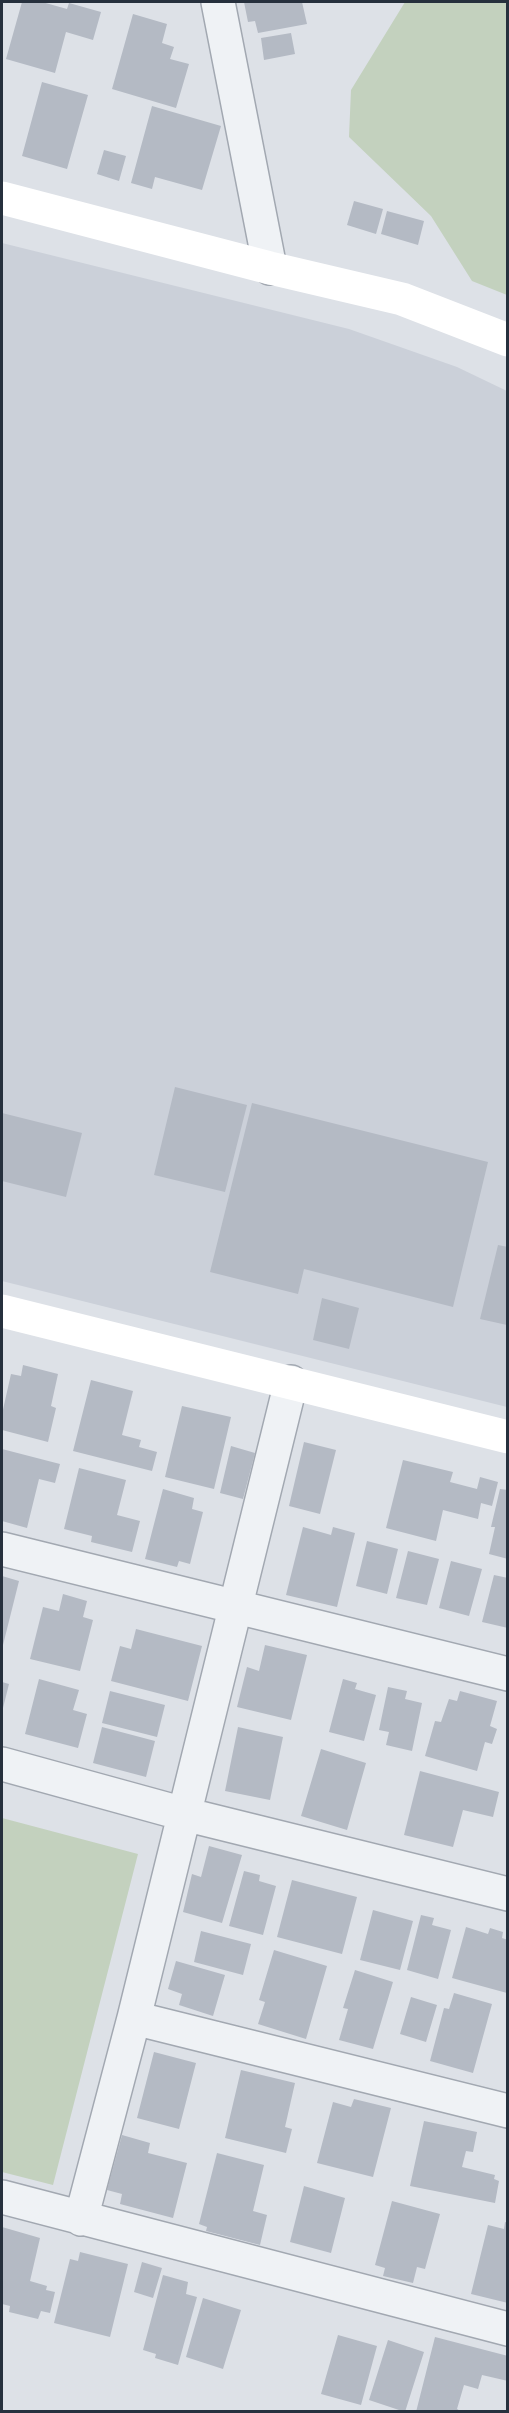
<!DOCTYPE html>
<html>
<head>
<meta charset="utf-8">
<style>
  body { margin:0 }
  #map { position:relative; width:509px; height:2413px; overflow:hidden; background:#dde1e7; font-family:Ubuntu,sans-serif }
  canvas { display:block }
  .frame { position:absolute; inset:0; border:3px solid #26303d; pointer-events:none }
</style>
</head>
<body>
<div id="map">
<canvas width="509" height="2413"></canvas>
<div class="frame"></div>
</div>
<script>
const g = document.querySelector('canvas').getContext('2d');
g.lineJoin = 'round';
function fillPath(path, color) {
  g.fillStyle = color;
  g.fill(path, 'evenodd');
}
function poly(rows) {
  const path = new Path2D();
  for (const r of rows) {
    path.moveTo(r[0], r[1]);
    for (let i = 2; i < r.length; i += 2) path.lineTo(r[i], r[i + 1]);
  }
  return path;
}
function stroke(path, color, width, dash) {
  g.strokeStyle = color;
  g.lineWidth = width;
  g.lineCap = dash ? 'butt' : 'round';
  g.setLineDash(dash || []);
  g.stroke(path);
}
fillPath(poly([
  [2,243,349,329,457,367,507,391,507,1407,2,1281]
]), '#cbd0d9');
fillPath(poly([
  [405,2,507,2,507,295,472,281,431,216,349,137,351,90],
  [2,1818,138,1854,53,2185,2,2172]
]), '#c3d1be');
fillPath(poly([
  [22,2,42,2,67,9,69,3,101,12,93,40,66,32,55,73,6,59],
  [244,2,302,2,307,24,258,33,255,21,248,22],
  [133,14,167,24,162,43,174,47,170,59,189,64,176,108,112,89],
  [291,33,295,54,264,60,261,38],
  [42,82,88,95,67,169,22,156],
  [152,106,221,126,202,190,155,177,152,189,131,183],
  [104,150,126,156,119,181,97,174],
  [354,201,383,209,376,234,347,225],
  [387,211,424,221,418,245,381,234],
  [175,1087,247,1105,225,1192,154,1175],
  [252,1103,488,1162,453,1307,304,1269,298,1294,210,1272],
  [2,1113,82,1133,66,1197,2,1181],
  [498,1245,508,1247,507,1325,480,1319],
  [322,1298,359,1308,349,1349,313,1340],
  [23,1365,58,1374,51,1406,56,1408,48,1442,2,1430,2,1414,11,1374,21,1376],
  [91,1380,133,1391,122,1435,141,1440,139,1447,157,1452,152,1471,73,1451],
  [182,1406,231,1417,214,1489,165,1477],
  [304,1442,336,1450,320,1514,289,1506],
  [231,1446,255,1453,243,1499,220,1493],
  [2,1449,60,1464,55,1483,39,1479,27,1528,2,1521],
  [403,1460,453,1472,450,1482,477,1489,480,1477,498,1482,492,1506,481,1503,478,1519,443,1510,436,1541,386,1528],
  [79,1468,126,1480,117,1515,140,1521,132,1552,91,1542,92,1536,64,1529],
  [163,1489,194,1498,192,1509,203,1512,190,1564,179,1561,177,1567,145,1559],
  [500,1489,508,1490,508,1559,489,1554,495,1527,491,1527],
  [303,1527,331,1535,333,1527,355,1533,337,1607,286,1595],
  [367,1541,398,1549,387,1594,356,1586],
  [408,1551,439,1559,427,1605,396,1598],
  [451,1561,482,1569,469,1616,439,1608],
  [494,1575,508,1578,508,1628,482,1622],
  [2,1576,19,1581,2,1649],
  [63,1594,87,1601,83,1617,93,1620,80,1671,30,1659,43,1607,59,1611],
  [136,1629,202,1646,188,1701,111,1681,120,1646,131,1649],
  [265,1645,307,1655,291,1720,237,1707,247,1667,259,1671],
  [39,1679,79,1690,73,1710,87,1714,78,1748,25,1734],
  [343,1679,357,1683,355,1689,376,1695,364,1741,329,1732],
  [2,1682,9,1684,2,1712],
  [388,1687,407,1691,405,1699,422,1703,412,1751,386,1745,389,1732,379,1730],
  [110,1691,165,1705,157,1737,102,1723],
  [460,1691,497,1701,490,1726,497,1729,492,1744,485,1742,477,1771,425,1756,435,1721,441,1722,449,1699,457,1701],
  [102,1727,155,1741,146,1777,93,1763],
  [238,1727,283,1737,270,1800,225,1791],
  [321,1749,366,1763,347,1830,301,1816],
  [420,1771,499,1792,493,1817,463,1810,453,1847,404,1835],
  [209,1846,242,1855,222,1923,183,1912,192,1874,201,1877],
  [244,1871,260,1875,259,1881,276,1886,263,1935,229,1926],
  [292,1880,357,1897,342,1954,277,1937],
  [373,1910,413,1921,400,1970,360,1960],
  [421,1915,434,1918,432,1925,451,1930,438,1979,407,1970],
  [466,1927,488,1934,490,1928,503,1932,502,1938,508,1940,507,1993,452,1978],
  [201,1931,251,1944,243,1975,194,1962],
  [274,1950,327,1966,306,2039,258,2024,265,2002,259,2000],
  [176,1961,225,1975,213,2016,179,2005,182,1994,168,1989],
  [355,1970,393,1982,373,2049,339,2040,348,2009,343,2008],
  [454,1993,492,2004,473,2073,430,2061,444,2008,449,2009],
  [411,1997,437,2005,426,2042,400,2034],
  [154,2052,196,2063,179,2129,137,2118],
  [241,2070,295,2083,285,2127,292,2129,286,2153,225,2138],
  [354,2099,391,2108,373,2177,317,2163,333,2102,351,2107],
  [424,2121,477,2132,473,2152,466,2151,462,2167,495,2175,494,2179,499,2181,495,2203,410,2186],
  [122,2135,150,2143,148,2153,187,2163,173,2218,120,2204,122,2194,107,2190],
  [217,2153,264,2165,253,2211,267,2215,260,2245,206,2231,207,2227,199,2224],
  [304,2186,345,2198,331,2253,290,2242],
  [392,2201,440,2214,425,2269,417,2267,413,2283,383,2276,385,2268,375,2265],
  [505,2222,508,2223,508,2303,471,2294,488,2225,504,2229],
  [2,2227,40,2238,30,2281,47,2286,46,2290,55,2292,50,2313,41,2311,38,2319,9,2312,10,2306,2,2304],
  [80,2252,128,2264,110,2337,54,2323,70,2259,78,2261],
  [142,2262,162,2268,153,2298,134,2292],
  [163,2275,188,2282,186,2294,197,2297,178,2365,155,2358,156,2354,143,2350],
  [203,2298,241,2310,223,2369,186,2357],
  [338,2335,377,2346,361,2405,321,2394],
  [435,2337,508,2356,508,2381,482,2375,478,2389,464,2385,457,2409,462,2412,416,2412],
  [388,2340,424,2352,405,2412,369,2400]
]), '#b4bac4');
const street = poly([
  [218,2,270,268],
  [2,1549,508,1674],
  [2,1764,184,1814,508,1894],
  [134,2018,508,2111],
  [2,2197,508,2329],
  [81,2219,134,2018,291,1382]
]);
stroke(street, '#a2a8b1', 36);
stroke(street, '#eff2f5', 33);
stroke(poly([
  [2,198,270,268,402,299,508,340],
  [2,1311,508,1437]
]), '#fff', 33);
</script>
</body>
</html>
